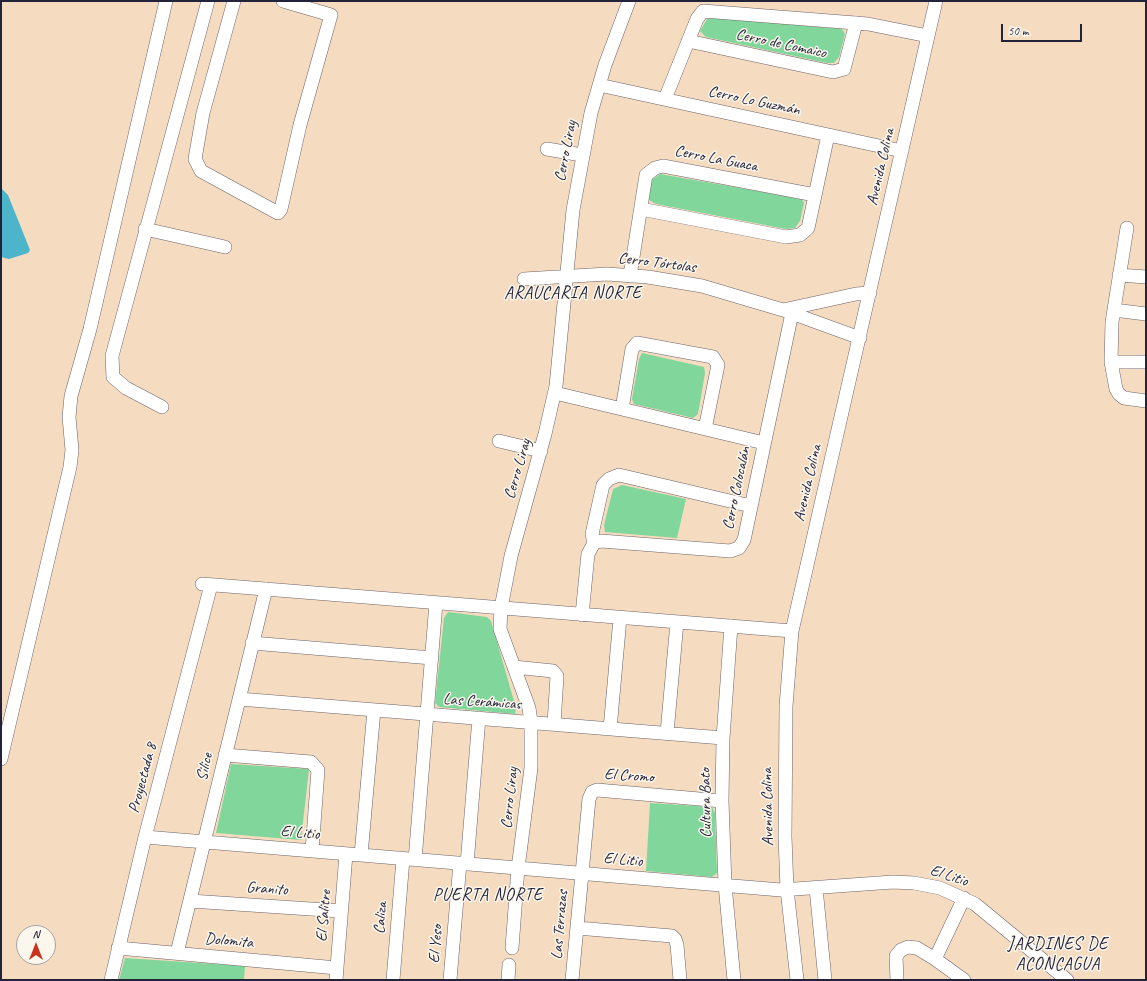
<!DOCTYPE html>
<html>
<head>
<meta charset="utf-8">
<style>
  body { margin:0 }
  #map { position:relative; width:1147px; height:981px; overflow:hidden; background:#f5dbbf; font-family:Caveat,sans-serif }
  canvas { display:block }
  .frame { position:absolute; inset:0; border:2px solid #22223b; pointer-events:none }
  .north { position:absolute; left:16px; top:925px; width:40px; height:40px; box-sizing:border-box; background:#fbf7ec; border:1px solid #a4a2a5; border-radius:50%; rotate:0deg; font-size:11px; font-weight:700; line-height:16px; text-align:center; color:#22223b }
  .north::after { content:''; display:block; margin:auto; width:14px; height:18px; background:#c8321e; clip-path:polygon(50% 0,100% 100%,50% 72%,0 100%) }
  .scale { position:absolute; left:1001px; top:24px; width:81px; height:18px; box-sizing:border-box; border:2px solid #22223b; border-top:0; padding-left:5px; font-size:12px; line-height:14px; white-space:nowrap; color:#22223b; -webkit-text-stroke:3px #fbf7ec; paint-order:stroke }
</style>
</head>
<body>
<div id="map">
<canvas width="1147" height="981"></canvas>
<div class="frame"></div>
<div class="north">N</div>
<div class="scale">50 m</div>
</div>
<script>
const g = document.querySelector('canvas').getContext('2d');
g.lineJoin = 'round';
function fillPath(path, color) {
  g.fillStyle = color;
  g.fill(path, 'evenodd');
}
function poly(rows) {
  const path = new Path2D();
  for (const r of rows) {
    path.moveTo(r[0], r[1]);
    for (let i = 2; i < r.length; i += 2) path.lineTo(r[i], r[i + 1]);
  }
  return path;
}
function stroke(path, color, width, dash) {
  g.strokeStyle = color;
  g.lineWidth = width;
  g.lineCap = dash ? 'butt' : 'round';
  g.setLineDash(dash || []);
  g.stroke(path);
}
function drawText(font, color, halo, rows, align = 'center') {
  g.font = font + ' Caveat,sans-serif';
  g.lineWidth = 3;
  g.setLineDash([]);
  g.textBaseline = 'middle';
  g.strokeStyle = halo;
  g.fillStyle = color;
  for (const [text, x, y, turn = 0] of rows) {
    g.save();
    g.translate(x, y);
    g.rotate((+turn || 0) * Math.PI / 180);
    g.textAlign = isNaN(turn) ? turn : align;
    if (halo) g.strokeText(text, 0, 0);
    g.fillText(text, 0, 0);
    g.restore();
  }
}
fillPath(poly([
  [713,18,842,29,845,34,839,57,834,63,827,63,706,37,700,31,707,19],
  [660,174,802,199,804,203,800,221,795,228,786,229,656,204,649,200,651,180],
  [642,353,704,367,705,373,698,414,693,418,634,404,632,399,639,359],
  [622,485,686,499,677,538,605,532,604,525,613,489],
  [448,612,487,617,491,621,516,708,515,714,439,707,435,703,444,618],
  [231,764,309,769,301,840,216,833],
  [650,803,712,807,715,813,717,873,712,877,646,871],
  [125,958,245,966,244,980,119,980]
]), '#81d79b');
fillPath(poly([
  [1,188,8,195,30,250,28,253,9,259,1,257]
]), '#4cb5ca');
const minor = poly([
  [234,1,203,113,195,159,201,171,278,213,281,209,300,125,331,15,283,1],
  [688,41,833,72,844,69,856,23],
  [599,85,902,151],
  [665,99,697,19,703,11,868,24,928,36],
  [547,149,582,155],
  [641,209,786,237,800,235,808,228,828,135],
  [1127,228,1112,322,1111,362,1116,389,1119,394,1124,398,1146,401],
  [145,229,225,247],
  [1119,275,1146,277],
  [630,276,646,175,655,168,663,166,815,195],
  [524,279,607,274,648,277,702,286,783,310,860,338],
  [783,310,856,294,870,293],
  [1114,310,1146,314],
  [1111,362,1146,362],
  [555,393,764,443],
  [162,407,126,388,113,377,112,356,208,1],
  [622,409,632,349,637,343,713,357,718,365,705,429],
  [499,441,541,451],
  [594,543,601,541,730,551,739,548,744,540,792,313],
  [202,584,792,631],
  [582,615,588,554,594,543,592,534,603,485,609,479,619,475,751,506],
  [731,626,723,738,722,801,725,885,734,980],
  [252,643,432,658],
  [514,667,553,671,557,676,554,724],
  [239,699,723,738],
  [610,729,620,618],
  [667,733,677,622],
  [225,755,311,762,318,770,312,851],
  [1,759,70,467,72,450,69,417,71,396,90,329,166,1],
  [145,837,781,890,893,882,914,883,940,888,975,904,1067,980],
  [361,855,374,710],
  [415,860,436,603],
  [467,864,479,718],
  [816,888,825,980],
  [190,901,341,911],
  [577,928,672,936,675,939,677,945,680,980],
  [118,948,337,968],
  [512,948,518,868,531,768,531,722,529,708,500,629,501,608,511,556,545,434,556,386,573,210,591,113,605,65,629,1],
  [177,953,266,589],
  [935,959,964,898],
  [111,980,145,837,211,585],
  [336,980,346,854],
  [393,980,403,859],
  [450,980,460,863],
  [508,980,509,965],
  [572,980,589,799,592,792,597,790,722,801],
  [797,980,787,889,785,837,786,706,792,631,936,1],
  [897,980,896,956,901,950,908,947,917,948,935,959,964,980]
]);
stroke(minor, '#6c6369', 14);
stroke(minor, '#fff', 13);
drawText('16px', '#22223b', '#fbf7ec', [
  ["Cerro de Comaico",781,44,12],
  ["Cerro Lo Guzmán",754,101,12],
  ["Cerro Liray",566,151,-79],
  ["Cerro La Guaca",716,159,11],
  ["Avenida Colina",881,167,-77],
  ["Cerro Tórtolas",657,263,7],
  ["Cerro Liray",518,469,-74],
  ["Avenida Colina",808,483,-77],
  ["Cerro Colocalán",737,488,-78],
  ["Las Cerámicas",482,702,4],
  ["Silice",205,767,-77],
  ["El Cromo",629,776,4],
  ["Proyectada 8",143,778,-75],
  ["Cerro Liray",510,798,-84],
  ["Cultura Bato",706,803,-91],
  ["Avenida Colina",768,807,-91],
  ["El Litio",300,833,5],
  ["El Litio",623,860,5],
  ["El Litio",949,876,18],
  ["Granito",267,889,4],
  ["El Salitre",324,916,-85],
  ["Caliza",381,918,-85],
  ["Las Terrazas",560,925,-85],
  ["Dolomita",229,941,5],
  ["El Yeso",436,944,-85]
]);
g.letterSpacing = '1px';
drawText('17px', '#22223b', '#fbf7ec', [
  ["ARAUCARIA NORTE",573,294],
  ["PUERTA NORTE",488,896],
  ["JARDINES DE",1058,945],
  ["ACONCAGUA",1058,965]
]);
g.letterSpacing = '0px';
</script>
</body>
</html>
